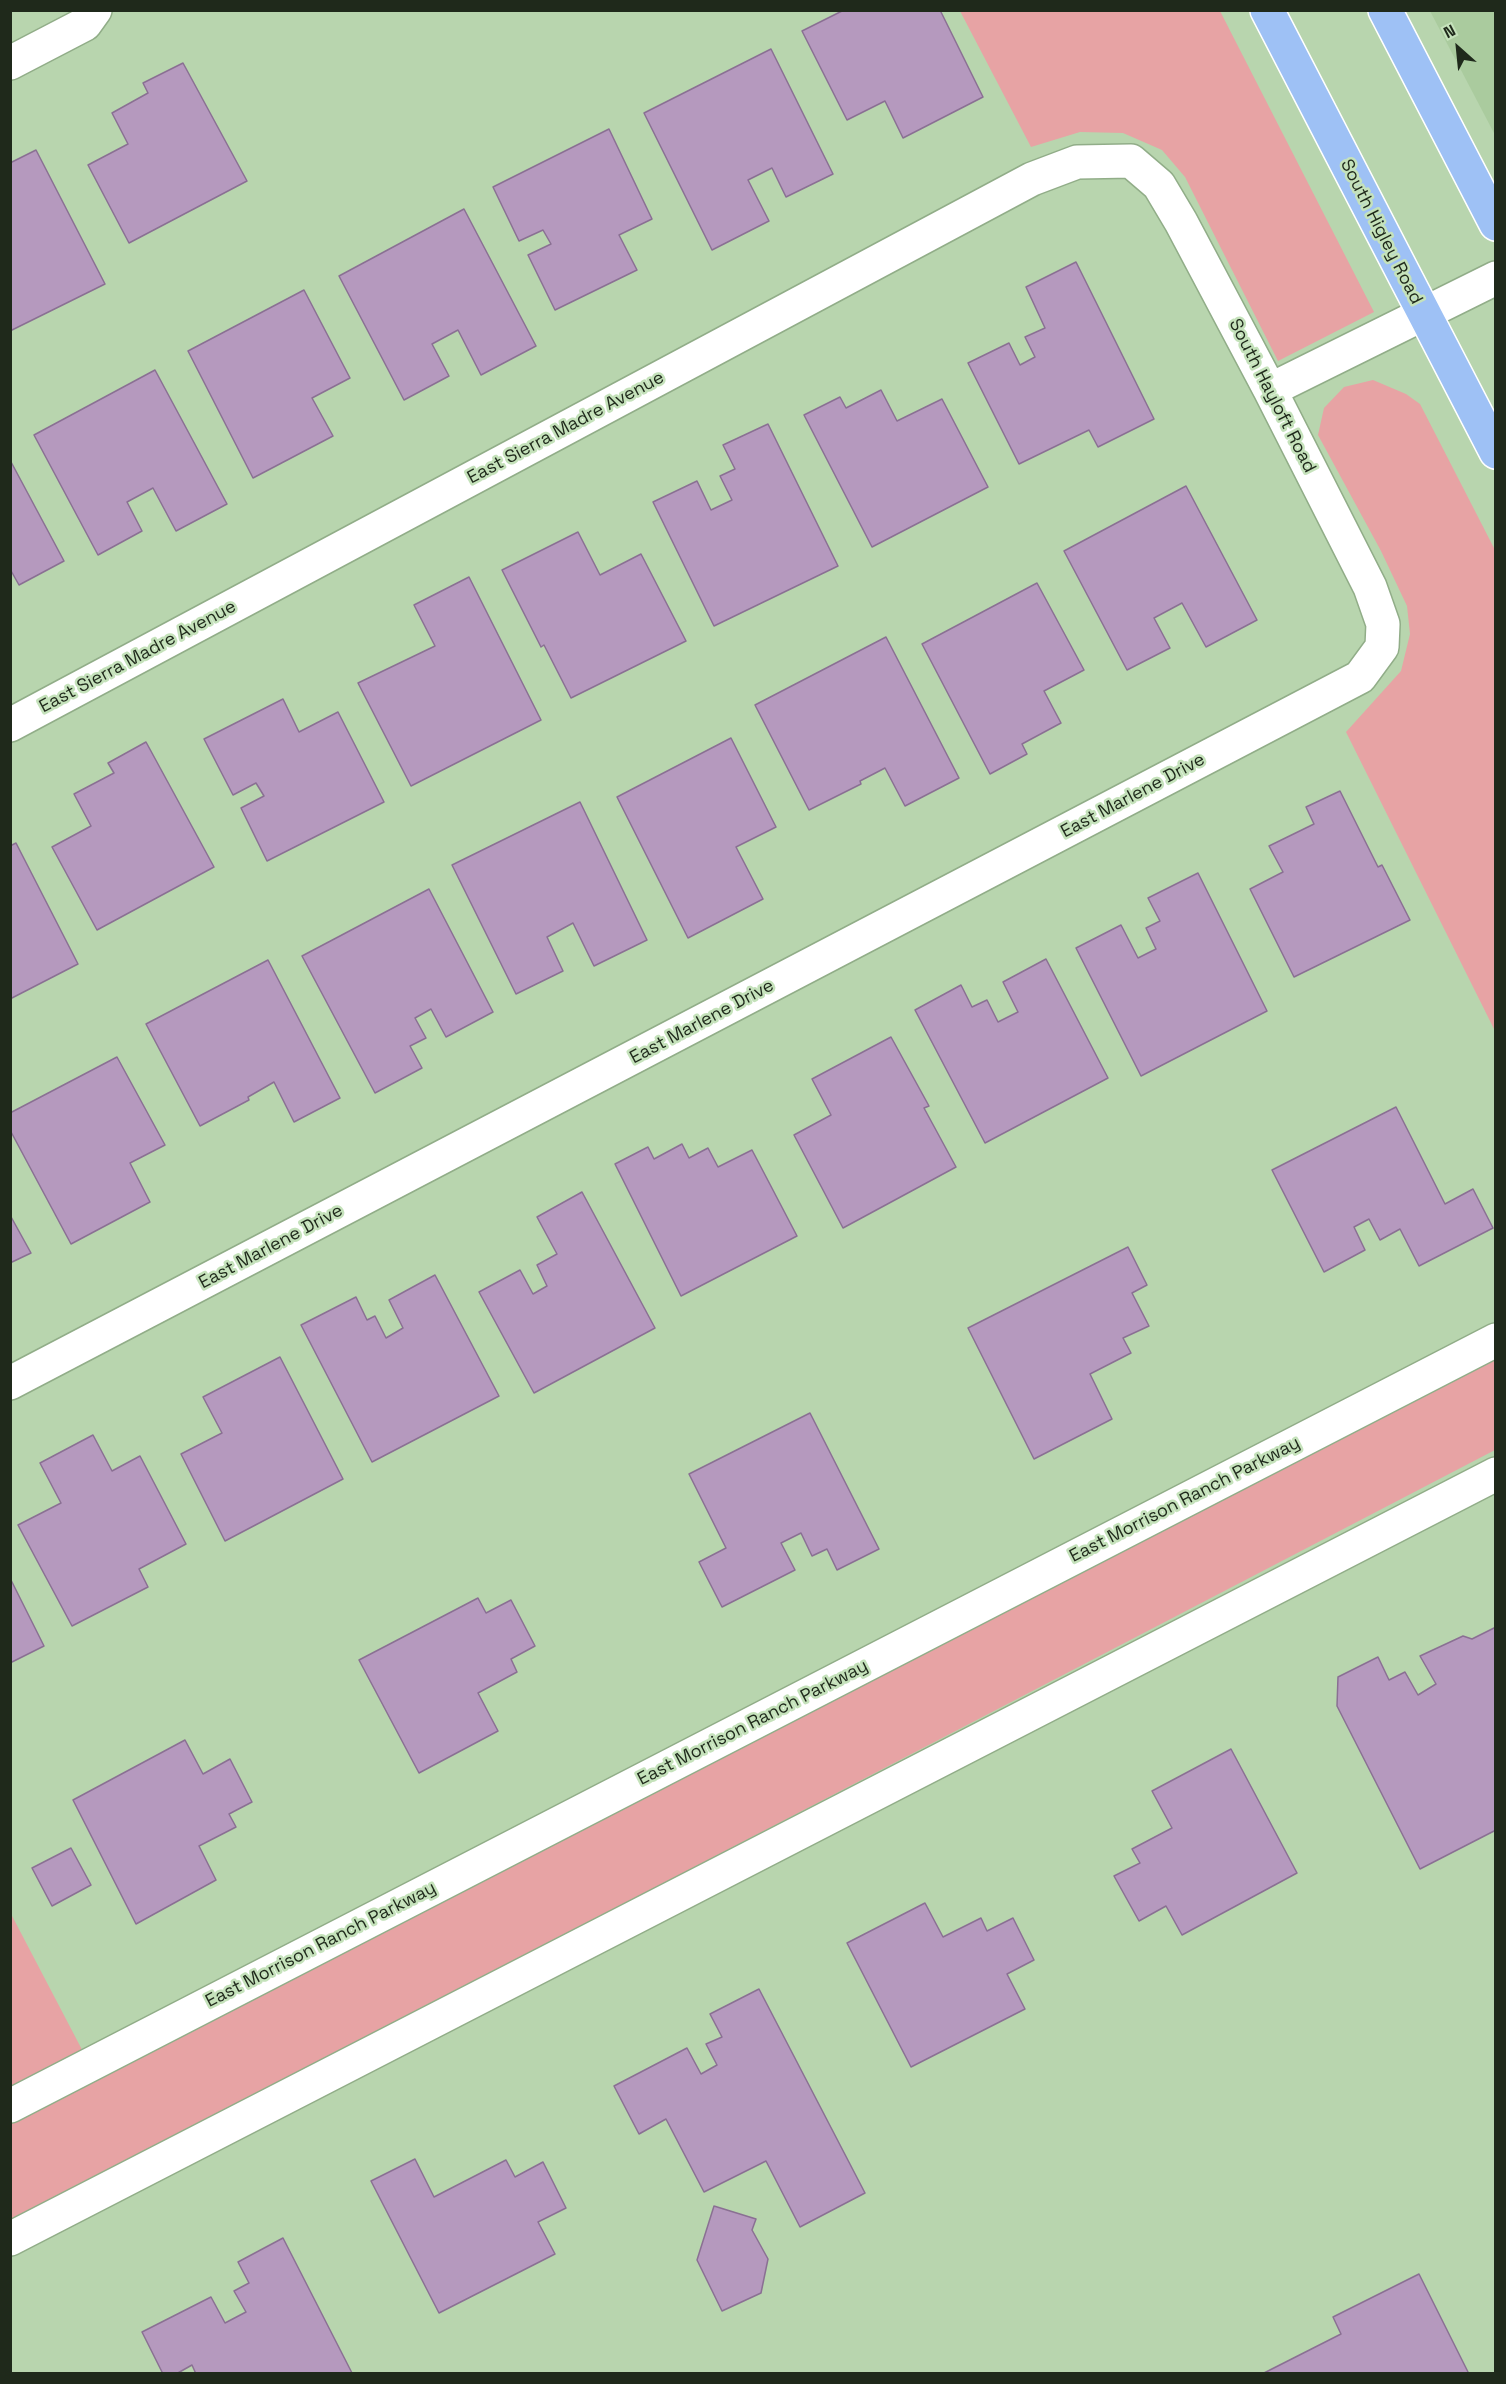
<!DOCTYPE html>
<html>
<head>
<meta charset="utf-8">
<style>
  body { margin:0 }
  #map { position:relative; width:1506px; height:2384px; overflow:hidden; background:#b8d5ae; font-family:"Space Grotesk",sans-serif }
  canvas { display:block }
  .frame { position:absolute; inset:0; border:12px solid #1f291b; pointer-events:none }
  .north { position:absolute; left:1428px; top:18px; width:60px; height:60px; -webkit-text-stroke:4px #c5e2bb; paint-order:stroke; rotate:333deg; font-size:16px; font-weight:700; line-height:24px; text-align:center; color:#1f291b }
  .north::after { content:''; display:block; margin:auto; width:21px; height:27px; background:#1f291b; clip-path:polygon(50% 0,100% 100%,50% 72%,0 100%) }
</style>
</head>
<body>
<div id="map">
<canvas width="1506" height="2384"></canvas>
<div class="frame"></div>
<div class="north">N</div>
</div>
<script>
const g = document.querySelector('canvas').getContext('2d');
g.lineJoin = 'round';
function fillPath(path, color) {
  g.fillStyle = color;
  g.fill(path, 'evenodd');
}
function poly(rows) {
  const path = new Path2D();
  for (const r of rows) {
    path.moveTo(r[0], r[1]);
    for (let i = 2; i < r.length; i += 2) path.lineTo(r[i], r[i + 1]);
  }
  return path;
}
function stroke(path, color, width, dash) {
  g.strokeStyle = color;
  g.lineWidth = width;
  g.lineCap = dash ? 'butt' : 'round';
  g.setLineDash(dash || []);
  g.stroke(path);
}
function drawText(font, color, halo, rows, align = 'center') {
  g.font = font + ' "Space Grotesk",sans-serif';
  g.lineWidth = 5;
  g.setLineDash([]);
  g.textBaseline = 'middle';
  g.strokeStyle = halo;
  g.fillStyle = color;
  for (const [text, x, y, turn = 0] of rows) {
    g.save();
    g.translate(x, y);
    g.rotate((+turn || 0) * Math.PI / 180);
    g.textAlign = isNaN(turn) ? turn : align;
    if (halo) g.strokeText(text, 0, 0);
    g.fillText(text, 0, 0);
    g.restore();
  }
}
fillPath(poly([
  [1430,11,1495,11,1495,135]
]), '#aacb9e');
fillPath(poly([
  [960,11,1220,11,1374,312,1278,361,1185,177,1162,150,1123,133,1080,132,1031,147],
  [1373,380,1406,394,1420,404,1495,550,1495,1031,1346,732,1401,671,1410,634,1407,606,1381,551,1318,435,1324,408,1344,387],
  [1495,1355,1495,1450,11,2223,11,2121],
  [10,1912,90,2065,10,2106]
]), '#e7a3a4');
const building = poly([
  [844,10,940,10,983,97,903,138,885,101,847,120,802,31,844,10],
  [771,49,833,174,786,197,772,168,748,180,769,221,712,250,644,113,771,49],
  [183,63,247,181,129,243,88,165,128,144,112,113,148,93,143,83,183,63],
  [609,129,652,219,619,235,637,270,555,310,528,255,551,244,543,230,519,241,493,187,609,129],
  [36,150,105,284,10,331,10,163,36,150],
  [464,209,536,346,481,375,458,330,432,344,449,376,404,400,339,276,464,209],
  [1076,262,1154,419,1098,447,1089,430,1019,464,968,363,1009,343,1020,365,1035,357,1025,337,1045,328,1026,287,1076,262],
  [304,290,350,378,312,398,333,436,253,478,188,351,304,290],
  [155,370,227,504,176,531,153,488,127,502,142,531,98,555,34,435,155,370],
  [881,390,897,421,942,399,988,487,872,547,804,415,840,397,846,408,881,390],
  [768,424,838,566,714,626,653,502,697,481,711,510,732,500,720,476,735,469,723,445,768,424],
  [10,460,64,561,19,585,10,569,10,460],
  [1186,486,1257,620,1206,647,1182,603,1154,618,1170,648,1127,670,1064,551,1186,486],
  [578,532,600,575,641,554,686,641,571,698,544,645,541,647,502,570,578,532],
  [469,577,541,720,411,786,358,683,435,646,414,605,469,577],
  [1037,583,1084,670,1044,691,1061,723,1022,744,1027,754,990,774,922,644,1037,583],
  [886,637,959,778,905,806,885,768,860,781,861,784,809,810,755,705,886,637],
  [283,699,299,732,338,712,384,802,267,861,241,808,264,796,256,783,233,795,204,739,283,699],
  [731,738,776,827,736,847,763,899,688,938,617,797,731,738],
  [146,742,214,867,97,930,52,847,91,826,74,794,114,773,108,763,146,742],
  [1340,791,1378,867,1382,865,1410,920,1294,977,1250,889,1283,872,1269,846,1314,824,1306,807,1340,791],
  [580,802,647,940,594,966,573,923,547,937,563,971,516,994,452,865,580,802],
  [16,843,78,964,10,999,10,846,16,843],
  [1198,873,1267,1011,1141,1076,1076,948,1121,925,1138,958,1156,949,1146,928,1160,921,1148,898,1198,873],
  [429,889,493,1012,446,1037,431,1009,415,1018,426,1038,410,1046,422,1068,375,1093,302,956,429,889],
  [1046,959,1108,1078,985,1143,915,1010,961,985,972,1007,987,1000,998,1022,1018,1012,1003,982,1046,959],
  [268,960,340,1098,294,1122,274,1082,248,1097,249,1100,200,1126,146,1024,268,960],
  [891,1037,929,1106,924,1108,956,1167,843,1228,794,1135,831,1115,812,1079,891,1037],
  [117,1057,165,1145,130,1163,150,1202,71,1244,10,1130,10,1113,117,1057],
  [1396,1107,1445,1204,1473,1189,1493,1228,1419,1266,1400,1229,1380,1240,1369,1219,1354,1227,1365,1250,1324,1272,1272,1170,1396,1107],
  [682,1144,689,1158,708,1148,718,1167,752,1150,797,1236,681,1296,615,1164,648,1147,654,1159,682,1144],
  [582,1192,655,1328,534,1393,479,1292,520,1270,533,1294,547,1286,537,1265,557,1254,537,1217,582,1192],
  [10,1215,31,1253,10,1263,10,1215],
  [1128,1247,1147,1285,1132,1293,1149,1326,1123,1338,1131,1353,1090,1374,1112,1419,1034,1459,968,1328,1128,1247],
  [435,1275,499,1396,372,1462,301,1325,356,1297,367,1320,375,1316,386,1338,403,1328,389,1300,435,1275],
  [280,1357,343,1479,225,1541,181,1454,222,1433,203,1397,280,1357],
  [810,1413,879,1549,837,1570,827,1549,812,1556,801,1533,781,1543,795,1570,722,1607,699,1562,726,1548,689,1474,810,1413],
  [93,1435,112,1471,140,1456,186,1544,139,1569,148,1587,72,1626,18,1525,61,1503,40,1463,93,1435],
  [10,1578,44,1646,10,1663,10,1578],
  [478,1598,486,1613,511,1600,535,1646,511,1659,517,1672,478,1693,498,1731,419,1773,359,1660,478,1598],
  [1496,1627,1496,1830,1420,1869,1337,1706,1338,1677,1378,1657,1389,1680,1405,1672,1418,1695,1436,1684,1420,1656,1463,1636,1472,1639,1496,1627],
  [185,1740,203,1774,230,1759,252,1802,229,1814,236,1827,199,1846,216,1880,136,1924,73,1800,185,1740],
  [1231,1749,1297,1873,1182,1935,1166,1906,1139,1921,1114,1876,1140,1863,1132,1849,1172,1828,1152,1791,1231,1749],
  [71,1848,91,1885,52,1906,32,1868,71,1848],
  [925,1903,943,1937,981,1918,987,1931,1013,1918,1034,1960,1007,1974,1025,2009,911,2067,847,1943,925,1903],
  [759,1989,865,2193,800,2227,766,2161,704,2192,666,2119,639,2134,614,2086,687,2048,701,2074,717,2065,706,2044,722,2037,710,2014,759,1989],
  [415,2159,434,2197,506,2160,515,2177,543,2162,566,2208,538,2222,555,2254,439,2313,371,2181,415,2159],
  [714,2206,756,2219,752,2230,768,2259,761,2293,722,2311,697,2260,714,2206],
  [283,2238,352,2373,196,2374,192,2365,176,2374,163,2374,142,2332,211,2297,225,2323,246,2312,234,2291,249,2283,238,2262,283,2238],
  [1419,2274,1469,2374,1262,2374,1341,2334,1333,2317,1419,2274]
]);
fillPath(building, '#b599be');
stroke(building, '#8a7093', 1.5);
const minor = poly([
  [10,63,85,24,95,10],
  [1270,390,1496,278],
  [10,725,1032,179,1077,162,1131,161,1159,185,1181,222,1270,390,1370,587,1383,624,1382,647,1360,677,10,1383],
  [10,2106,1496,1340],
  [10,2239,1496,1474]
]);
const major = poly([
  [1267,10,1496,452],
  [1385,10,1496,224]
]);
stroke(minor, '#91ad88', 36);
stroke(major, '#fff', 36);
stroke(minor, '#fff', 33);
stroke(major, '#9ec1f5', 33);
drawText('18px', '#1f291b', '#c5e2bb', [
  ["South Higley Road",1381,232,63],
  ["South Hayloft Road",1272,396,63],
  ["East Sierra Madre Avenue",566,428,-28],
  ["East Sierra Madre Avenue",138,657,-28],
  ["East Marlene Drive",1133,796,-28],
  ["East Marlene Drive",702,1022,-28],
  ["East Marlene Drive",271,1247,-28],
  ["East Morrison Ranch Parkway",1185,1500,-27],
  ["East Morrison Ranch Parkway",753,1723,-27],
  ["East Morrison Ranch Parkway",321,1945,-27]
]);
</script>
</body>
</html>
